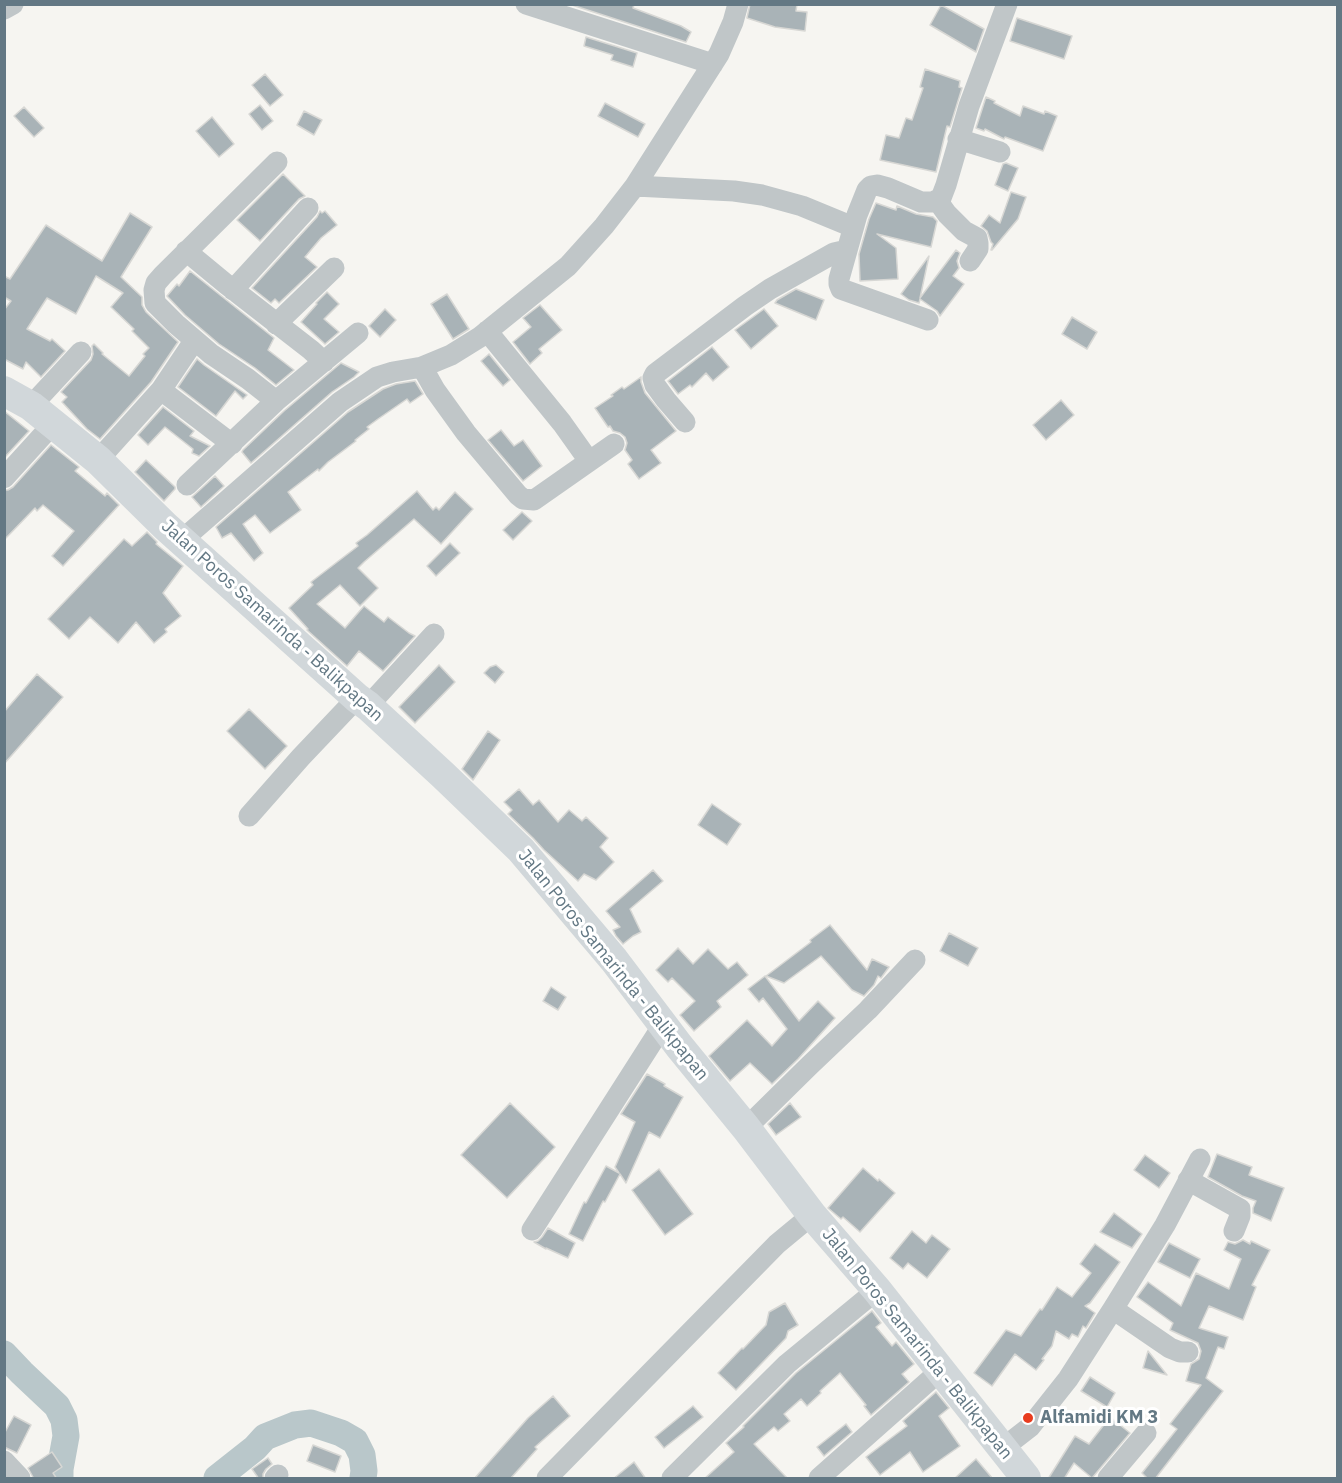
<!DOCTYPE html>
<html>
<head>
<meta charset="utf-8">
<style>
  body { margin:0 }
  #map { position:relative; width:1342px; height:1483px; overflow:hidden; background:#f6f5f1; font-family:"IBM Plex Sans",sans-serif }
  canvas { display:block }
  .frame { position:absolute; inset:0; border:6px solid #637884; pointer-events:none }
</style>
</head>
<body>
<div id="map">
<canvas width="1342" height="1483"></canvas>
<div class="frame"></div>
</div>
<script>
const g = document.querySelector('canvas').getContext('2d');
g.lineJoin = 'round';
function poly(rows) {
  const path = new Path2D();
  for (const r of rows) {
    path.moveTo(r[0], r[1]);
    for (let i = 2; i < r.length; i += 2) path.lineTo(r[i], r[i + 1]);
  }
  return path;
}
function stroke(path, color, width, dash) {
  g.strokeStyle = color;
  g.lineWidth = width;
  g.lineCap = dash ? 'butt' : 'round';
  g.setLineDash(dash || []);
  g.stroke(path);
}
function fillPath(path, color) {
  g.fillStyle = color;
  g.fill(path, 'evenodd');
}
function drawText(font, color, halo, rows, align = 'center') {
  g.font = font + ' "IBM Plex Sans",sans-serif';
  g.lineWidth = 6;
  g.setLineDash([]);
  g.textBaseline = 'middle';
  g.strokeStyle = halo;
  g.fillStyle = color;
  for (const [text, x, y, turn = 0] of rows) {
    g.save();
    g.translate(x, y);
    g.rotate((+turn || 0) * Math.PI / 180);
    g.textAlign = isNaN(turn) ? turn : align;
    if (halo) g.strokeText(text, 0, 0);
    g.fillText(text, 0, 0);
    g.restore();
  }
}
stroke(poly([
  [4,1354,22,1373,57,1406,64,1420,66,1436,60,1469,60,1478],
  [217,1478,255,1448,265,1437,295,1425,311,1423,341,1433,355,1441,362,1455,364,1471,363,1478]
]), '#b9c7ca', 27);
const building = poly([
  [569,4,634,4,633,8,681,26,691,32,686,42,569,4],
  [750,4,797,4,796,11,807,12,805,31,775,27,747,18,750,4],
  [941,5,984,29,976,52,930,25,941,5],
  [1017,18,1072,36,1064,59,1010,41,1017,18],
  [586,37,637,53,633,67,611,60,613,55,584,46,586,37],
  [925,69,960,81,959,87,962,88,950,127,947,126,936,172,880,160,886,135,899,138,906,118,912,120,923,88,920,87,925,69],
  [265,74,283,95,270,106,252,85,265,74],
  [986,97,995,101,994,103,1020,116,1023,106,1044,114,1045,111,1057,116,1043,151,1005,137,1004,139,985,129,984,131,976,128,986,97],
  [605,103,645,124,638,137,598,116,605,103],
  [260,105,273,121,262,130,249,114,260,105],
  [24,107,44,128,34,137,14,116,24,107],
  [304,111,322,120,314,135,297,125,304,111],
  [212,117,234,144,219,157,196,131,212,117],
  [1006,163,1018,168,1008,191,995,185,1003,164,1006,163],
  [283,174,305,196,299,199,260,241,237,220,283,174],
  [1011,192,1026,197,1018,219,992,250,991,250,993,244,991,242,987,231,981,226,989,215,1000,223,1011,192],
  [876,203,896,210,897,206,916,214,933,217,937,221,931,247,877,234,896,248,898,279,860,281,859,254,869,219,876,203],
  [320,211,322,213,325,211,337,225,321,238,305,257,317,267,279,303,275,299,271,303,252,288,317,217,320,211],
  [130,213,152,227,121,277,142,297,142,305,146,312,178,342,151,382,100,439,87,429,62,402,67,397,61,392,91,360,93,354,92,346,94,344,103,353,102,354,129,376,145,356,143,354,149,348,132,331,134,329,111,307,123,293,96,276,76,314,47,298,27,329,50,341,52,339,65,351,41,377,26,362,23,369,4,359,4,310,11,301,4,297,4,276,10,279,46,225,102,261,130,213],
  [956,250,960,253,957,261,959,268,953,276,964,284,940,316,937,311,920,299,919,303,909,300,901,294,929,256,920,298,956,250],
  [190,271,274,338,268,350,294,370,276,385,255,368,219,344,185,315,167,296,177,284,179,286,190,271],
  [796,289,824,300,816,320,775,303,777,300,796,289],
  [327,292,339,304,324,319,339,332,325,344,301,322,317,304,316,303,327,292],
  [447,294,469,329,453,339,431,304,447,294],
  [540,305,562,330,539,349,542,353,530,364,513,342,531,327,523,318,540,305],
  [385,309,396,320,380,337,369,326,385,309],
  [764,309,778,326,751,349,735,330,764,309],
  [1072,317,1097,332,1087,349,1062,334,1072,317],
  [712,347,729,367,713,381,706,373,692,387,690,385,678,394,668,381,712,347],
  [489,354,510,380,503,386,481,361,489,354],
  [197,359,204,365,247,395,243,399,235,391,216,416,178,387,197,359],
  [341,363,359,372,354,377,332,392,251,463,242,452,243,450,284,411,341,363],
  [641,377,641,382,645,393,676,431,651,450,661,463,639,479,628,464,632,460,625,450,627,443,625,437,620,433,613,431,610,426,608,427,595,408,613,396,611,395,622,387,624,389,641,377],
  [415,381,423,394,410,403,407,399,378,419,367,427,369,429,355,440,356,441,328,462,319,471,318,469,288,492,301,510,270,533,255,515,243,524,263,553,254,561,231,533,222,538,216,527,348,412,383,389,396,384,415,381],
  [1061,400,1074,415,1046,440,1033,425,1061,400],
  [163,407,194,431,190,436,210,446,199,456,192,453,193,449,165,427,148,445,138,435,163,407],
  [4,411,29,431,4,458,4,411],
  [501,430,514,446,523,440,542,466,523,481,488,440,501,430],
  [51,445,79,467,75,471,105,496,107,493,119,505,63,566,52,556,74,531,43,505,37,511,35,508,4,540,4,490,8,490,13,487,51,445],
  [146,460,175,487,175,489,164,501,135,472,146,460],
  [215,476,224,486,201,507,192,497,215,476],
  [417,491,433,510,436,507,439,510,455,492,473,509,441,544,414,519,364,562,358,568,378,588,360,606,340,585,317,604,345,628,364,606,384,622,388,617,409,633,415,636,383,671,359,651,347,666,307,630,308,629,289,608,313,585,311,582,358,546,356,543,367,535,417,491],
  [522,512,532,521,513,540,503,530,522,512],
  [147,532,157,542,156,544,183,566,163,593,181,616,165,629,167,632,154,643,136,622,118,643,90,617,69,639,48,619,124,539,132,546,147,532],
  [450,543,460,553,436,576,427,566,450,543],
  [439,665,455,682,415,723,399,707,439,665],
  [496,665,504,672,495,683,484,673,490,667,496,665],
  [37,674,63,697,4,764,4,712,37,674],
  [249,709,287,746,265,769,227,731,249,709],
  [488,731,500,740,473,780,462,769,488,731],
  [519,789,533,805,539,800,558,822,569,810,582,821,586,817,608,838,600,847,614,862,596,880,584,874,578,881,544,850,533,838,508,814,512,810,504,802,519,789],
  [712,804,741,824,727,845,698,825,712,804],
  [653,870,663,881,630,909,641,932,633,936,623,944,616,936,613,930,620,927,606,911,653,870],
  [830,925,867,970,872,959,889,967,881,978,878,976,874,985,864,996,852,990,821,956,784,983,766,976,811,942,810,940,830,925],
  [949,933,978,948,968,966,940,951,949,933],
  [678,948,693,964,708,949,728,969,737,962,748,975,717,1001,721,1007,694,1031,680,1015,695,1001,672,978,668,982,656,970,678,948],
  [765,976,799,1021,818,1001,835,1018,798,1059,772,1084,750,1063,730,1081,709,1056,747,1020,772,1046,787,1029,763,998,759,1002,748,989,765,976],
  [551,987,566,997,558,1010,543,1001,551,987],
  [647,1074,665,1084,664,1086,683,1097,660,1138,649,1132,626,1183,620,1174,605,1202,603,1201,583,1241,569,1234,584,1202,586,1203,606,1166,619,1173,615,1167,635,1122,621,1114,647,1074],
  [510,1103,555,1147,507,1198,461,1155,510,1103],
  [790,1103,801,1117,776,1135,768,1124,790,1103],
  [1217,1154,1252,1167,1249,1175,1284,1188,1271,1221,1253,1213,1253,1208,1256,1201,1242,1196,1208,1177,1217,1154],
  [1145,1155,1170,1173,1159,1188,1134,1170,1145,1155],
  [863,1168,878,1181,879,1179,895,1193,860,1232,843,1217,841,1219,828,1208,863,1168],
  [659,1169,693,1214,665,1235,632,1190,659,1169],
  [1114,1213,1142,1234,1132,1248,1100,1232,1114,1213],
  [548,1228,575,1243,568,1258,546,1248,546,1249,534,1242,538,1241,542,1237,548,1228],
  [912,1231,926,1243,932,1235,950,1249,927,1278,908,1263,903,1269,890,1258,912,1231],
  [1243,1240,1250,1244,1251,1241,1270,1250,1252,1285,1256,1287,1243,1320,1209,1306,1199,1328,1228,1337,1224,1349,1218,1347,1206,1378,1223,1391,1155,1479,1148,1479,1142,1473,1177,1429,1170,1424,1201,1385,1186,1381,1191,1364,1199,1359,1201,1351,1198,1343,1170,1330,1173,1323,1137,1297,1148,1282,1181,1306,1196,1273,1229,1289,1241,1259,1224,1250,1228,1242,1235,1244,1243,1240],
  [1169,1243,1200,1259,1190,1278,1158,1262,1169,1243],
  [1095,1244,1120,1262,1090,1303,1085,1306,1095,1313,1086,1328,1083,1326,1078,1337,1072,1334,1069,1339,1056,1331,1052,1346,1042,1359,1044,1360,1036,1370,1015,1354,992,1386,974,1373,1006,1330,1021,1336,1040,1309,1042,1310,1057,1287,1072,1297,1091,1273,1080,1264,1095,1244],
  [785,1303,798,1325,788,1331,786,1338,736,1390,718,1373,742,1348,743,1349,766,1325,769,1312,785,1303],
  [872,1311,881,1323,876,1327,892,1346,896,1342,914,1364,902,1374,909,1382,871,1415,864,1406,866,1405,840,1373,820,1391,821,1393,807,1406,801,1399,784,1414,790,1421,778,1431,774,1427,754,1444,788,1479,704,1479,734,1452,726,1443,744,1427,743,1426,796,1373,872,1311],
  [1148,1351,1167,1375,1143,1368,1148,1351],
  [1090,1377,1115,1393,1107,1407,1081,1391,1090,1377],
  [936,1392,949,1408,939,1416,960,1446,923,1472,910,1452,880,1475,866,1457,907,1426,903,1421,936,1392],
  [553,1396,570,1416,535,1447,537,1449,510,1479,474,1479,528,1418,553,1396],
  [693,1406,703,1417,664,1448,655,1437,693,1406],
  [14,1416,31,1425,17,1453,4,1447,4,1434,14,1416],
  [1110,1417,1130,1433,1092,1478,1074,1463,1064,1479,1048,1479,1075,1436,1089,1444,1110,1417],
  [846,1424,852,1432,824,1456,817,1447,846,1424],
  [313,1445,341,1456,335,1472,307,1461,313,1445],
  [52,1452,62,1467,53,1473,57,1479,34,1479,28,1468,52,1452],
  [268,1458,272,1464,266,1469,263,1474,263,1479,259,1479,252,1469,268,1458],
  [976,1459,993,1479,954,1479,967,1467,976,1459],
  [634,1462,646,1479,613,1479,634,1462]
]);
fillPath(building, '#a9b3b7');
stroke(building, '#d7d7d4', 1.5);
stroke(poly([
  [526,4,713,64],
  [4,9,13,4],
  [958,139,1000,152],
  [635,186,734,191,762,195,802,206,853,227],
  [937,200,947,214,964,231,977,238,978,243,978,249,970,261],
  [186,251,226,284,311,350,324,362],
  [233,290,308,208],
  [928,320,841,289,839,284,839,279,857,215,867,190,871,186,877,185,888,188,921,202,933,202,941,198,946,185,969,106,1007,4],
  [276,324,334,268],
  [487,331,562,423,589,461],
  [422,367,435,390,466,433,518,495,523,499,534,500,614,444],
  [161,390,232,444],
  [276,401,248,379,211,354,176,324,155,303,154,290,156,283,163,275,277,162],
  [31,406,81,352],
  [685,422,666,400,655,385,653,378,655,374,745,306,770,289,834,253,847,250],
  [98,460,161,390,194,341],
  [4,478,53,424],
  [187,485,276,401,358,333],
  [182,540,340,402,377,377,393,372,422,367,451,355,480,337,568,266,604,226,635,186,719,54,733,22,738,4],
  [368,706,434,634],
  [249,816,301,757,357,698],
  [746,1128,810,1065,868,1010,915,960],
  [1188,1180,1240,1209,1240,1216,1234,1231],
  [532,1230,663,1025],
  [1113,1309,1170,1348,1180,1352,1188,1352],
  [1003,1448,1030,1427,1068,1379,1113,1309,1165,1225,1200,1159],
  [4,1461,20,1478],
  [275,1478,278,1475],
  [547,1478,777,1244,812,1215],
  [672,1478,787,1364,877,1290],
  [819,1478,941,1370],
  [1108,1478,1146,1433]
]), '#c0c6c8', 21);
stroke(poly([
  [4,391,31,406,98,460,165,526,357,698,368,706,443,775,521,850,614,960,679,1046,746,1128,812,1215,877,1290,1026,1478]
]), '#d1d7da', 30);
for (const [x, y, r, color] of [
  [1028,1418,6,"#e83c1f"]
]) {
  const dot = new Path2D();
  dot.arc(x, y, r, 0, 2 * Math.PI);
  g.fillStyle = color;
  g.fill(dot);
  stroke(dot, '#fff', 2);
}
drawText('18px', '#637884', '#fff', [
  ["Jalan Poros Samarinda - Balikpapan",272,621,42],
  ["Jalan Poros Samarinda - Balikpapan",613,965,51],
  ["Jalan Poros Samarinda - Balikpapan",917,1344,51]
]);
drawText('bold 18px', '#637884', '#fff', [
  ["Alfamidi KM 3",1040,1418]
], 'left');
</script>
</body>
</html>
